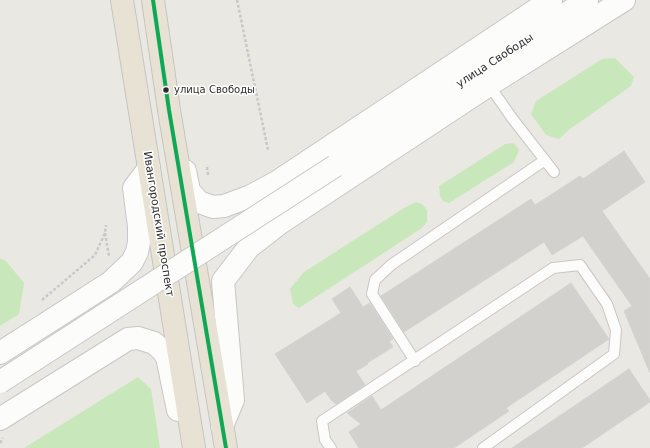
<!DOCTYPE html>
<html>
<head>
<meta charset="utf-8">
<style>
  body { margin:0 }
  canvas { display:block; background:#eae8e2 }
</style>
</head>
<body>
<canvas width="650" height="448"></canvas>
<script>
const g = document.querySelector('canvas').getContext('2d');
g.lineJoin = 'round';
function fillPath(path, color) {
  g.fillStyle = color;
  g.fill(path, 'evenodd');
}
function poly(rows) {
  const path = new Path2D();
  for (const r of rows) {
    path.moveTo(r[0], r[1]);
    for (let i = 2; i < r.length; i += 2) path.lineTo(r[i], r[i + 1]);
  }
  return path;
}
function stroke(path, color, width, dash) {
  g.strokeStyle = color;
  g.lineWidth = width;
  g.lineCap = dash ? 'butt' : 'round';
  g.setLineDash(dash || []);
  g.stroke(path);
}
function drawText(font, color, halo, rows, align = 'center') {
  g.font = font + ' "DejaVu Sans",sans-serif';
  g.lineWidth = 3;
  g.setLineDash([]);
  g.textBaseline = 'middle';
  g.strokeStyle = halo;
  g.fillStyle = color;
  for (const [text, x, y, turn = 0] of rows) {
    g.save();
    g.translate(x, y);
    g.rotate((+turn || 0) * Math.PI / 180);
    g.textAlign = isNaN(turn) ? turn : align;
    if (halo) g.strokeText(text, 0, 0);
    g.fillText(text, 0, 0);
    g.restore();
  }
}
fillPath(poly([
  [615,58,634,77,631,86,570,129,559,139,546,135,531,114,536,101,602,59],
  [514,143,519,150,514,162,449,203,443,201,440,196,439,186,505,144],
  [416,202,422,204,427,210,427,222,422,228,299,308,293,304,290,289,304,272,404,208],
  [0,258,6,261,24,283,19,314,0,326],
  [138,377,151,389,160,448,24,448]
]), '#c8e7ba');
const building = poly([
  [624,151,645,182,602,211,650,279,650,373,624,311,632,306,583,236,552,255,544,242,404,332,381,296,531,199,535,205,580,176,583,179,624,151],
  [571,283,609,339,506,408,509,411,454,448,359,448,349,432,361,424,347,413,372,396,381,410,571,283],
  [350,287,363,307,370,303,393,339,389,341,393,347,367,363,368,364,356,371,365,385,336,404,332,401,325,391,307,403,275,354,341,313,332,299,350,287],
  [629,369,650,400,650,402,582,448,512,448,629,369]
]);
fillPath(building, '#d3d1cd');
stroke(building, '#d5d3ce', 1);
const service = poly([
  [489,85,512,118,554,172],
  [415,361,372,294,375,280,391,265,545,160],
  [331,448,325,440,322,421,553,268,580,265,607,304,616,330,614,354,483,448]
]);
const secondary = poly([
  [335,166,587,0],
  [185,171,189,191,199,202,213,207,224,206,251,196,277,182,551,0],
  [0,353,111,282,132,262,137,252,139,242,139,226,134,188,149,168],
  [0,419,128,339,138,338,154,343,162,350,167,357,178,410],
  [222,426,233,400,223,281,249,247,280,223,489,85,624,0]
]);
const trunk = poly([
  [122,0,194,448],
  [153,0,169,110,226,448]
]);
stroke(service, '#c8c7c7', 12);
stroke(secondary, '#c8c7c7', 24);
stroke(trunk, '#c6c5c2', 24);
stroke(poly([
  [237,0,268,150],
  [207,167,208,175],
  [105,233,109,256],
  [42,300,95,255,105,233,106,225],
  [0,443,3,438]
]), '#c8c8c7', 2.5, [3, 2]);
stroke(service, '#fcfcfb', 10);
stroke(secondary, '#fcfcfb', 22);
stroke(trunk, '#e8e2d4', 22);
const secondaryBridge = poly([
  [0,382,335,166]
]);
stroke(secondaryBridge, '#c8c7c7', 24, []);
stroke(secondaryBridge, '#fcfcfb', 22);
stroke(poly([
  [153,0,169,110,226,448]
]), '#10a855', 4);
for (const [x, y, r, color] of [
  [166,90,3.5,"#2c2c2c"]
]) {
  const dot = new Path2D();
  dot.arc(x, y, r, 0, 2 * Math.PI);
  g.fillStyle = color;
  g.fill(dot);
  stroke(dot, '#fff', 1.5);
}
drawText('10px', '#2c2c2c', '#fff', [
  ["улица Свободы",174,90]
], 'left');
drawText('11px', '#2c2c2c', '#fff', [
  ["улица Свободы",495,61,-33],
  ["Ивангородский проспект",158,224,81]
]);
</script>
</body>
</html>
